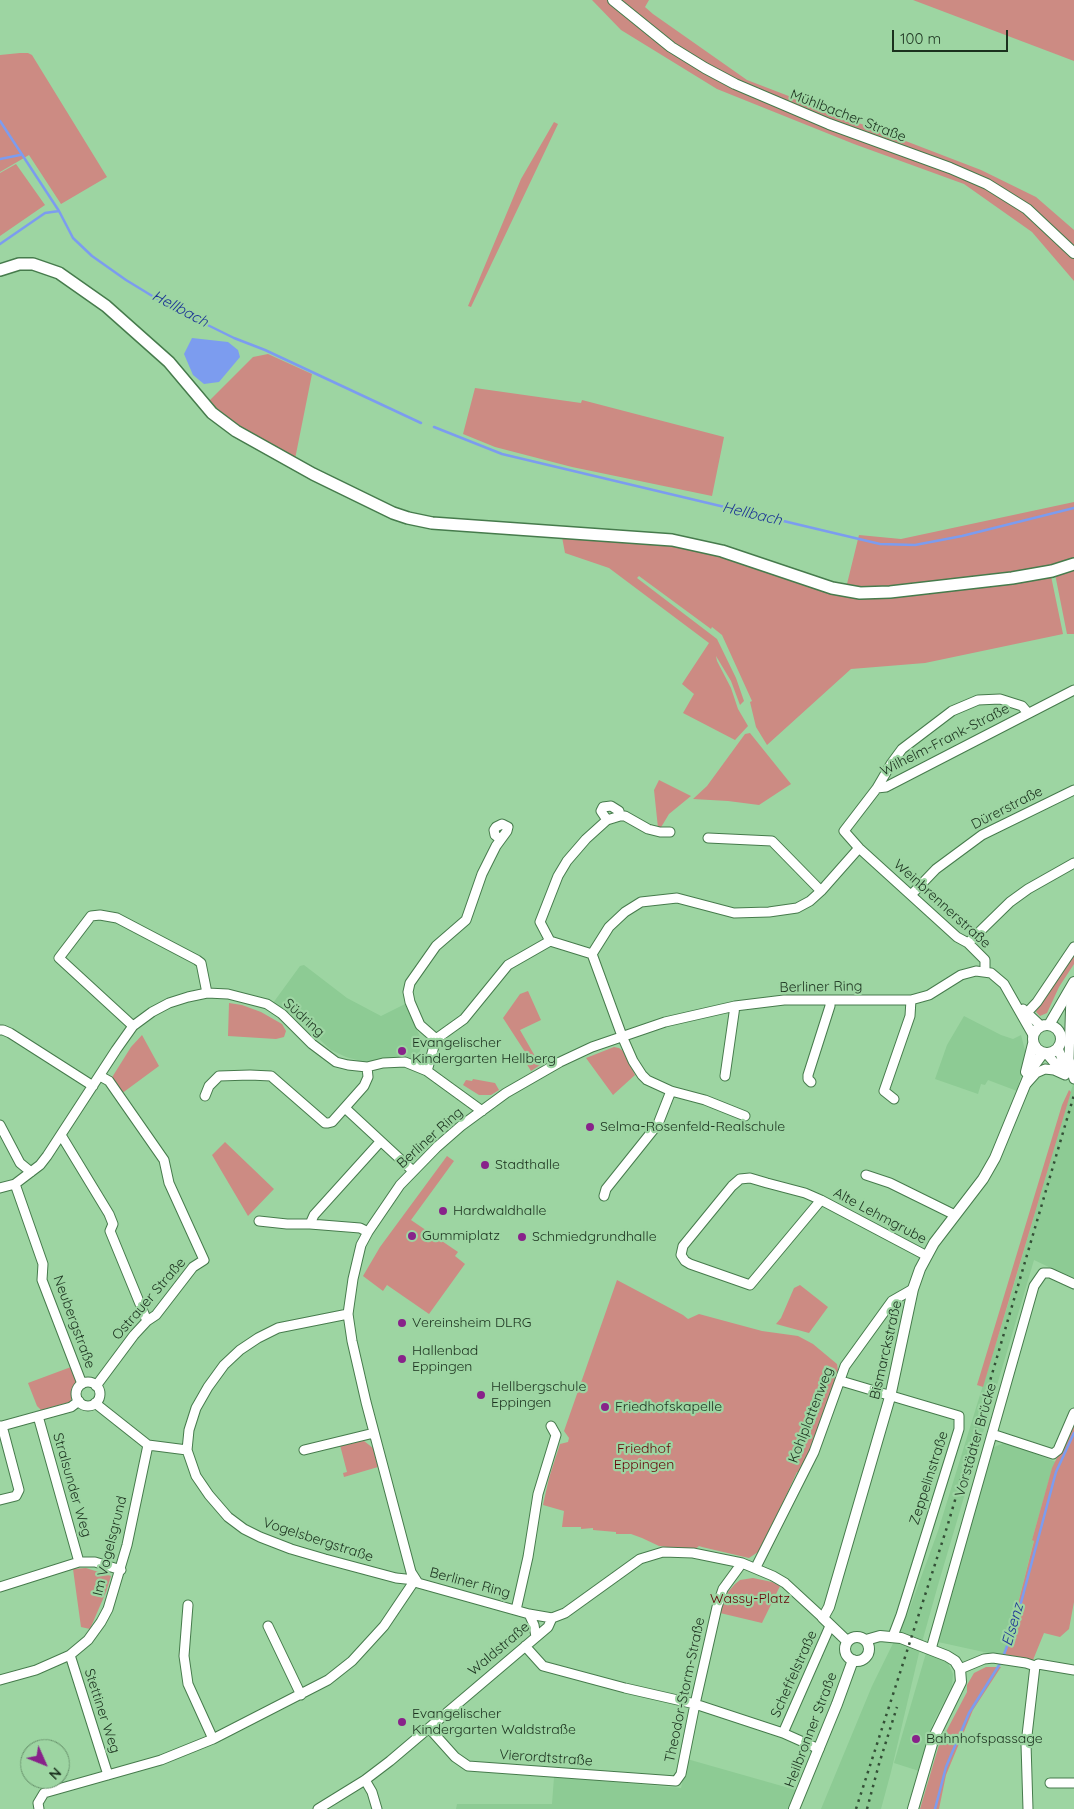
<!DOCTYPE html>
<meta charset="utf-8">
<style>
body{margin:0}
#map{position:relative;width:1074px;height:1809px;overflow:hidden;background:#9dd5a2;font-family:Quicksand,sans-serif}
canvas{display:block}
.north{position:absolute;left:20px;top:1739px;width:50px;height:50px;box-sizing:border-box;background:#9dd5a2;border:1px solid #69936d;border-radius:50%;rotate:134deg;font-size:14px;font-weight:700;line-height:20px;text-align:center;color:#1b311e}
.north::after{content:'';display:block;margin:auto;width:18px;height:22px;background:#88228a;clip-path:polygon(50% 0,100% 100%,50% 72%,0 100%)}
.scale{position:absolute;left:892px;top:30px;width:116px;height:22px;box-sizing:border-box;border:2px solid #1b311e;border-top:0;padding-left:6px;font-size:15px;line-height:18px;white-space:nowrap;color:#1b311e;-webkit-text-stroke:4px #9dd5a2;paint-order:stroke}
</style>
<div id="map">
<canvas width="1074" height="1809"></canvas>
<div class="north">N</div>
<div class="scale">100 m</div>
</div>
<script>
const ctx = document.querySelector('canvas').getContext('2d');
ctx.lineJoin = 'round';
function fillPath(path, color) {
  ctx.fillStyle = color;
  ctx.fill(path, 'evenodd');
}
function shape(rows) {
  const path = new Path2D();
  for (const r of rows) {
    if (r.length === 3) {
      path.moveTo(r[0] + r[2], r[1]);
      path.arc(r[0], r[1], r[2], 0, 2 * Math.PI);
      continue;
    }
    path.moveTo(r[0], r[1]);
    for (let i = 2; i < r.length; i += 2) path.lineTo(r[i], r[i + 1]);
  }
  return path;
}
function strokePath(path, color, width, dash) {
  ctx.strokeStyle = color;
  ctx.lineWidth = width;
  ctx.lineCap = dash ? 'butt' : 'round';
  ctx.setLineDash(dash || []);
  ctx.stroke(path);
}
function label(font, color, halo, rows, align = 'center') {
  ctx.font = font + ' Quicksand,sans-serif';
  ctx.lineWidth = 4.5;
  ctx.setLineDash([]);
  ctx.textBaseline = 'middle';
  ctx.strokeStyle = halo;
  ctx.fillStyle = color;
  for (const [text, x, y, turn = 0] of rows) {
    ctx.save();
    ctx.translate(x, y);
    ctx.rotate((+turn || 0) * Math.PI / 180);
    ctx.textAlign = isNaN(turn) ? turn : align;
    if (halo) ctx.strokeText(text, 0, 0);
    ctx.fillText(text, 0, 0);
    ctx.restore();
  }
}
fillPath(shape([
 [304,965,347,998,381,1016,405,1004,422,1041,420,1051,412,1060,395,1058,368,1063,359,1062,357,1060,346,1057,331,1050,289,1011,287,1012,273,1003,300,966],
 [964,1016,1001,1035,1013,1039,1021,1035,1026,1054,1017,1091,988,1080,985,1085,981,1084,978,1094,935,1079,947,1045],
 [1074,1081,1074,1279,1034,1260,938,1585,919,1653,891,1772,881,1809,821,1809,872,1686,908,1613,938,1531,1009,1301],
 [1006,1442,1056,1462,1052,1469,1032,1540,1034,1540,1009,1639,1002,1656,938,1642,992,1448],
 [926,1653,948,1663,953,1674,952,1686,932,1725,919,1771,894,1763],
 [687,1759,796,1790,788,1809,456,1809,457,1804,552,1804,554,1777,681,1788]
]), '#8dcb94');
fillPath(shape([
 [592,0,649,0,645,7,653,14,747,80,981,170,1036,197,1074,230,1074,281,1032,232,964,184,854,144,717,89,621,30],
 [913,0,1074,0,1074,61],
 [20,53,28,53,32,55,107,177,61,204,29,155,0,172,0,55],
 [554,122,558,124,471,307,468,306,521,179],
 [16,164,45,205,0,236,0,173],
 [268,354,312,374,295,459,252,436,221,414,209,401,253,357],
 [475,388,581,403,582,400,724,437,712,496,572,467,495,447,463,434],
 [1074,502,1074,561,1051,576,1063,634,925,663,851,669,767,745,756,727,750,702,752,701,722,635,712,627,711,629,639,576,637,578,717,639,736,678,744,701,740,705,731,681,716,656,717,661,731,688,738,709,748,726,735,740,683,713,694,694,682,684,709,643,609,568,565,553,562,537,678,546,706,552,761,569,816,589,847,597,850,588,846,588,859,535,901,539],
 [1074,568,1074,634,1067,634,1055,574],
 [750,733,791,784,759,805,728,801,693,799,707,786,745,734],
 [659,780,691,796,669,814,660,829,658,828,654,790],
 [1074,952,1074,964,1059,987,1047,1013,1040,1016,1036,1012,1039,1005],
 [528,991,541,1020,520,1030,540,1065,531,1071,523,1058,527,1055,503,1018,520,994],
 [229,1003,242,1005,261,1012,282,1024,286,1031,284,1037,276,1039,228,1036],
 [142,1035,159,1066,121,1094,111,1079,131,1047],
 [614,1047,619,1048,623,1051,635,1075,613,1095,586,1058],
 [473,1079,495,1083,499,1090,491,1095,479,1095,463,1085,466,1080,472,1081],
 [1069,1090,1071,1092,983,1387,977,1385,1062,1105],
 [225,1142,274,1189,248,1216,212,1155],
 [447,1156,454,1161,411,1220,458,1252,455,1256,465,1264,429,1314,387,1285,383,1291,363,1276,380,1247],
 [617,1280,683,1315,688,1319,699,1314,762,1331,798,1336,813,1344,837,1364,839,1377,810,1454,800,1473,797,1472,761,1550,749,1558,702,1547,699,1546,694,1550,659,1546,642,1538,631,1534,616,1534,616,1532,593,1530,593,1528,581,1529,581,1527,562,1527,564,1511,543,1505,549,1478,560,1444,568,1442,569,1438,564,1431],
 [800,1285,828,1307,809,1333,776,1324,781,1318,794,1288],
 [71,1367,77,1384,70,1402,41,1410,37,1406,28,1383],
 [1074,1422,1074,1602,1069,1629,1060,1637,1044,1633,1033,1660,1003,1654,1009,1639,1034,1541,1032,1540,1052,1468],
 [364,1441,373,1448,378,1467,344,1477,343,1473,347,1472,340,1445],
 [86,1568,111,1576,106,1592,90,1629,81,1627,73,1569],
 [753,1578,772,1582,780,1586,762,1623,720,1613,728,1592,735,1584,740,1580],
 [986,1667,1001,1667,973,1710,946,1775,939,1809,920,1809,939,1745,967,1692,967,1685,974,1673]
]), '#cc8b83');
fillPath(shape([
 [192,338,228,342,238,350,240,357,219,382,204,384,193,375,184,354]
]), '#7c9cef');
strokePath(shape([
 [0,121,59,211,73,238,92,256,126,280,167,305,234,338,265,350,421,423],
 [0,159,20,155],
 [0,244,45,213,59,211],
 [434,427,502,454,880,544,915,545,962,536,1074,508],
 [1003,1657,1015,1625,1056,1472,1074,1433],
 [935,1809,946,1767,969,1713,1001,1662]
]), '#7c9cef', 2.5);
const minor = shape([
 [877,788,891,764,902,749,952,711,978,700,1000,699,1022,706,1028,713],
 [620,816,625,816,648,829,660,832,670,832],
 [708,838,772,841,821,891],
 [911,895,936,869,982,835,1074,790],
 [550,941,540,922,558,876,567,861,586,839,607,820,620,816,619,811,611,806,603,807,601,811,607,820],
 [968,943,1010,902,1028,889,1074,863],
 [985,971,985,960,968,943,957,937,859,848,844,831,877,788,886,787,1074,690],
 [1071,994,1069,1059,1074,1079],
 [1023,1009,1041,1026],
 [1023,1017,1037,1002,1074,947],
 [133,1026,59,958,91,916,100,915,117,918,197,960,201,963,207,993],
 [0,1030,3,1030,10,1033,93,1086],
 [436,1039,420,1025,410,1002,408,992,410,983,436,946,466,920,482,874,496,846,507,831,508,827,502,824,496,827,494,830,495,835,500,839],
 [1058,1048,1062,1059,1069,1073],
 [1046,1053,1064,1074],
 [427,1071,436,1039,464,1019,508,965,550,941,592,954],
 [725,1076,735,1006],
 [811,1082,808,1079,808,1075,830,1006,830,1001],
 [1027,1083,1036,1073,1045,1069,1054,1070,1065,1075],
 [205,1096,209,1086,219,1076,250,1075,271,1076,325,1123,328,1123,332,1122,364,1086,368,1077,367,1067],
 [894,1099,884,1091,910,1016,911,1000],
 [345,1108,413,1171],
 [745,1116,705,1100,671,1091,647,1080,642,1075,633,1061,622,1036,592,954,609,927,625,912,641,902,677,898,734,913,769,912,797,908,810,901,821,891,859,848],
 [0,1125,20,1163,31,1172],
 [61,1135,109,1214,113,1224,110,1231,147,1321],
 [866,1175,890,1183,955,1215],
 [15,1184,43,1264,42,1280,82,1384],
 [0,1188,15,1184,40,1165,47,1156,116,1050,133,1026,152,1012,169,1003,188,997,207,993,228,994,267,1004,282,1014,312,1044,336,1062,348,1065,367,1067,383,1063,405,1062,427,1071,482,1111],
 [604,1196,606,1189,658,1124,671,1091],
 [821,1200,805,1193,767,1183,750,1178,740,1179,732,1186,683,1246,681,1255,685,1261,690,1264,750,1285,821,1200,927,1256],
 [259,1221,287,1224,310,1224,314,1215,380,1142],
 [310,1224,360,1228,368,1232],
 [348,1314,278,1328,258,1338,240,1350,224,1365,208,1387,196,1408,189,1430,187,1450,196,1476,209,1495,228,1517,244,1529,260,1537,291,1549,325,1559,396,1578,415,1580],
 [841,1381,959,1416,959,1429,901,1615,893,1636],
 [88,1394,12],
 [96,1386,134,1335,147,1321,156,1315,193,1267,204,1260,169,1183,164,1160,109,1081,100,1076],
 [95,1403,148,1445,187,1450],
 [38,1416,79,1562],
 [0,1426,2,1426,19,1490,16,1496,0,1500],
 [2,1426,71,1407,79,1401],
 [992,1434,1053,1454,1058,1450,1074,1413],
 [304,1450,374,1433],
 [756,1567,814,1452,845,1366,892,1301,913,1289],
 [0,1587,79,1562,95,1562,121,1570],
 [188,1605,184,1656,188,1684,213,1739],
 [516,1610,528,1557,538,1494,556,1435,551,1426],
 [529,1614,534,1625,536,1637],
 [823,1618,785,1583,773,1576,742,1563,693,1553,663,1552,640,1559,565,1613,552,1618,529,1614,418,1583,411,1572,366,1402,352,1341,348,1314,353,1279,361,1245,368,1232,400,1185,437,1147,461,1126,506,1093,560,1062,592,1047,665,1022,735,1006,784,1000,911,1000,929,995,961,975,976,971,991,973,1004,984,1033,1035],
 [268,1626,301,1695],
 [525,1646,543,1666,625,1688,695,1704,783,1733,819,1749],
 [931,1649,1034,1286,1043,1273,1050,1273,1074,1284],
 [70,1655,108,1775],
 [960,1669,984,1659,993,1658,1026,1663,1035,1666,1038,1664,1074,1670],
 [0,1680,36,1670,70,1655,88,1640,101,1622,108,1609,127,1545,148,1445],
 [429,1728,455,1757,468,1766,676,1781,681,1774,695,1704,717,1607,723,1589,742,1563],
 [783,1733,830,1626],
 [365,1780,372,1792,377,1809],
 [1050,1783,1074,1783],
 [39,1809,38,1803,44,1793,161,1760,213,1739,328,1680,352,1661,384,1626,415,1580],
 [318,1809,365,1780,390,1761,548,1627,552,1618],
 [1028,1809,1026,1744,1035,1666]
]);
const tertiary = shape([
 [613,0,671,47,705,68,735,84,829,124,950,168,987,184,1027,209,1074,253],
 [1047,1039,14],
 [1049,1025,1074,982],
 [1026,1072,1033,1044],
 [857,1649,12],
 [866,1640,880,1636,901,1638,947,1656,955,1661,960,1669,961,1682,934,1737,913,1809],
 [847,1641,823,1618,829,1607,890,1397,913,1289,920,1269,934,1243,983,1179,995,1158,1032,1068,1043,1053],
 [794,1809,837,1704,853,1660]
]);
const secondary = shape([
 [0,270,19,264,33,264,59,273,106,306,169,362,212,413,236,431,313,474,393,513,408,518,432,523,672,540,722,551,832,588,860,593,890,592,1012,578,1052,571,1074,564]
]);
strokePath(minor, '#467b4c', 11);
strokePath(tertiary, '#467b4c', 12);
strokePath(secondary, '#467b4c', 14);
strokePath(minor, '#fff', 9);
strokePath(tertiary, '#fff', 10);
strokePath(secondary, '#fff', 11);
strokePath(shape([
 [856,1809,948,1524,1074,1095],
 [867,1809,879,1764,897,1707]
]), '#334f36', 2.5, [2.5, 5]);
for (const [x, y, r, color] of [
 [402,1051,5,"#88228a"],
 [590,1127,5,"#88228a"],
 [485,1165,5,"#88228a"],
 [443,1211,5,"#88228a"],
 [412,1236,5,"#88228a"],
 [522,1237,5,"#88228a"],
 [402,1323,5,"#88228a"],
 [402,1359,5,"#88228a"],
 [481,1395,5,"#88228a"],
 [605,1407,5,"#88228a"],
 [402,1722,5,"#88228a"],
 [916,1739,5,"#88228a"]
]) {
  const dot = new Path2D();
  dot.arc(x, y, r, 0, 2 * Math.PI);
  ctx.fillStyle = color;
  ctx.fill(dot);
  strokePath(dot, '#9dd5a2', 2);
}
label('14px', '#1b311e', '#9dd5a2', [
 ["Mühlbacher Straße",848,116,21],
 ["Wilhelm-Frank-Straße",945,740,-27],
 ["Dürerstraße",1007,808,-27],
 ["Weinbrennerstraße",942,904,42],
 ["Berliner Ring",821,987,-1],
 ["Südring",304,1018,42],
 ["Berliner Ring",430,1138,-42],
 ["Alte Lehmgrube",880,1216,28],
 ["Ostrauer Straße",149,1299,-49],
 ["Neubergstraße",74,1322,70],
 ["Bismarckstraße",886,1350,-77],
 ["Kohlplattenweg",811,1415,-69],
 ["Vorstädter Brücke",976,1440,-74],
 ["Zeppelinstraße",929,1478,-72],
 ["Stralsunder Weg",72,1485,74],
 ["Vogelsbergstraße",318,1540,18],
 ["Im Vogelsgrund",110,1546,-76],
 ["Berliner Ring",470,1583,15],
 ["Waldstraße",499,1649,-40],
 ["Scheffelstraße",794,1674,-66],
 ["Theodor-Storm-Straße",685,1690,-78],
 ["Stettiner Weg",102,1711,72],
 ["Heilbronner Straße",811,1730,-69],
 ["Vierordtstraße",546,1758,4]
]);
label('14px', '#1b311e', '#9dd5a2', [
 ["Evangelischer",412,1043],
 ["Kindergarten Hellberg",412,1059],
 ["Selma-Rosenfeld-Realschule",600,1127],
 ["Stadthalle",495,1165],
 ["Hardwaldhalle",453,1211],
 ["Gummiplatz",422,1236],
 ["Schmiedgrundhalle",532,1237],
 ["Vereinsheim DLRG",412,1323],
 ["Hallenbad",412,1351],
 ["Eppingen",412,1367],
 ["Hellbergschule",491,1387],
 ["Eppingen",491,1403],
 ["Friedhofskapelle",615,1407],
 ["Evangelischer",412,1714],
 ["Kindergarten Waldstraße",412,1730],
 ["Bahnhofspassage",926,1739]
], 'left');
label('14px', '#650508', '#9dd5a2', [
 ["Friedhof",644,1449],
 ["Eppingen",644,1465],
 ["Wassy-Platz",750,1599]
]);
label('italic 15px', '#1e3795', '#9dd5a2', [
 ["Hellbach",180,309,28],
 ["Hellbach",752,514,13],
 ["Elsenz",1013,1625,-74]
]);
</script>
